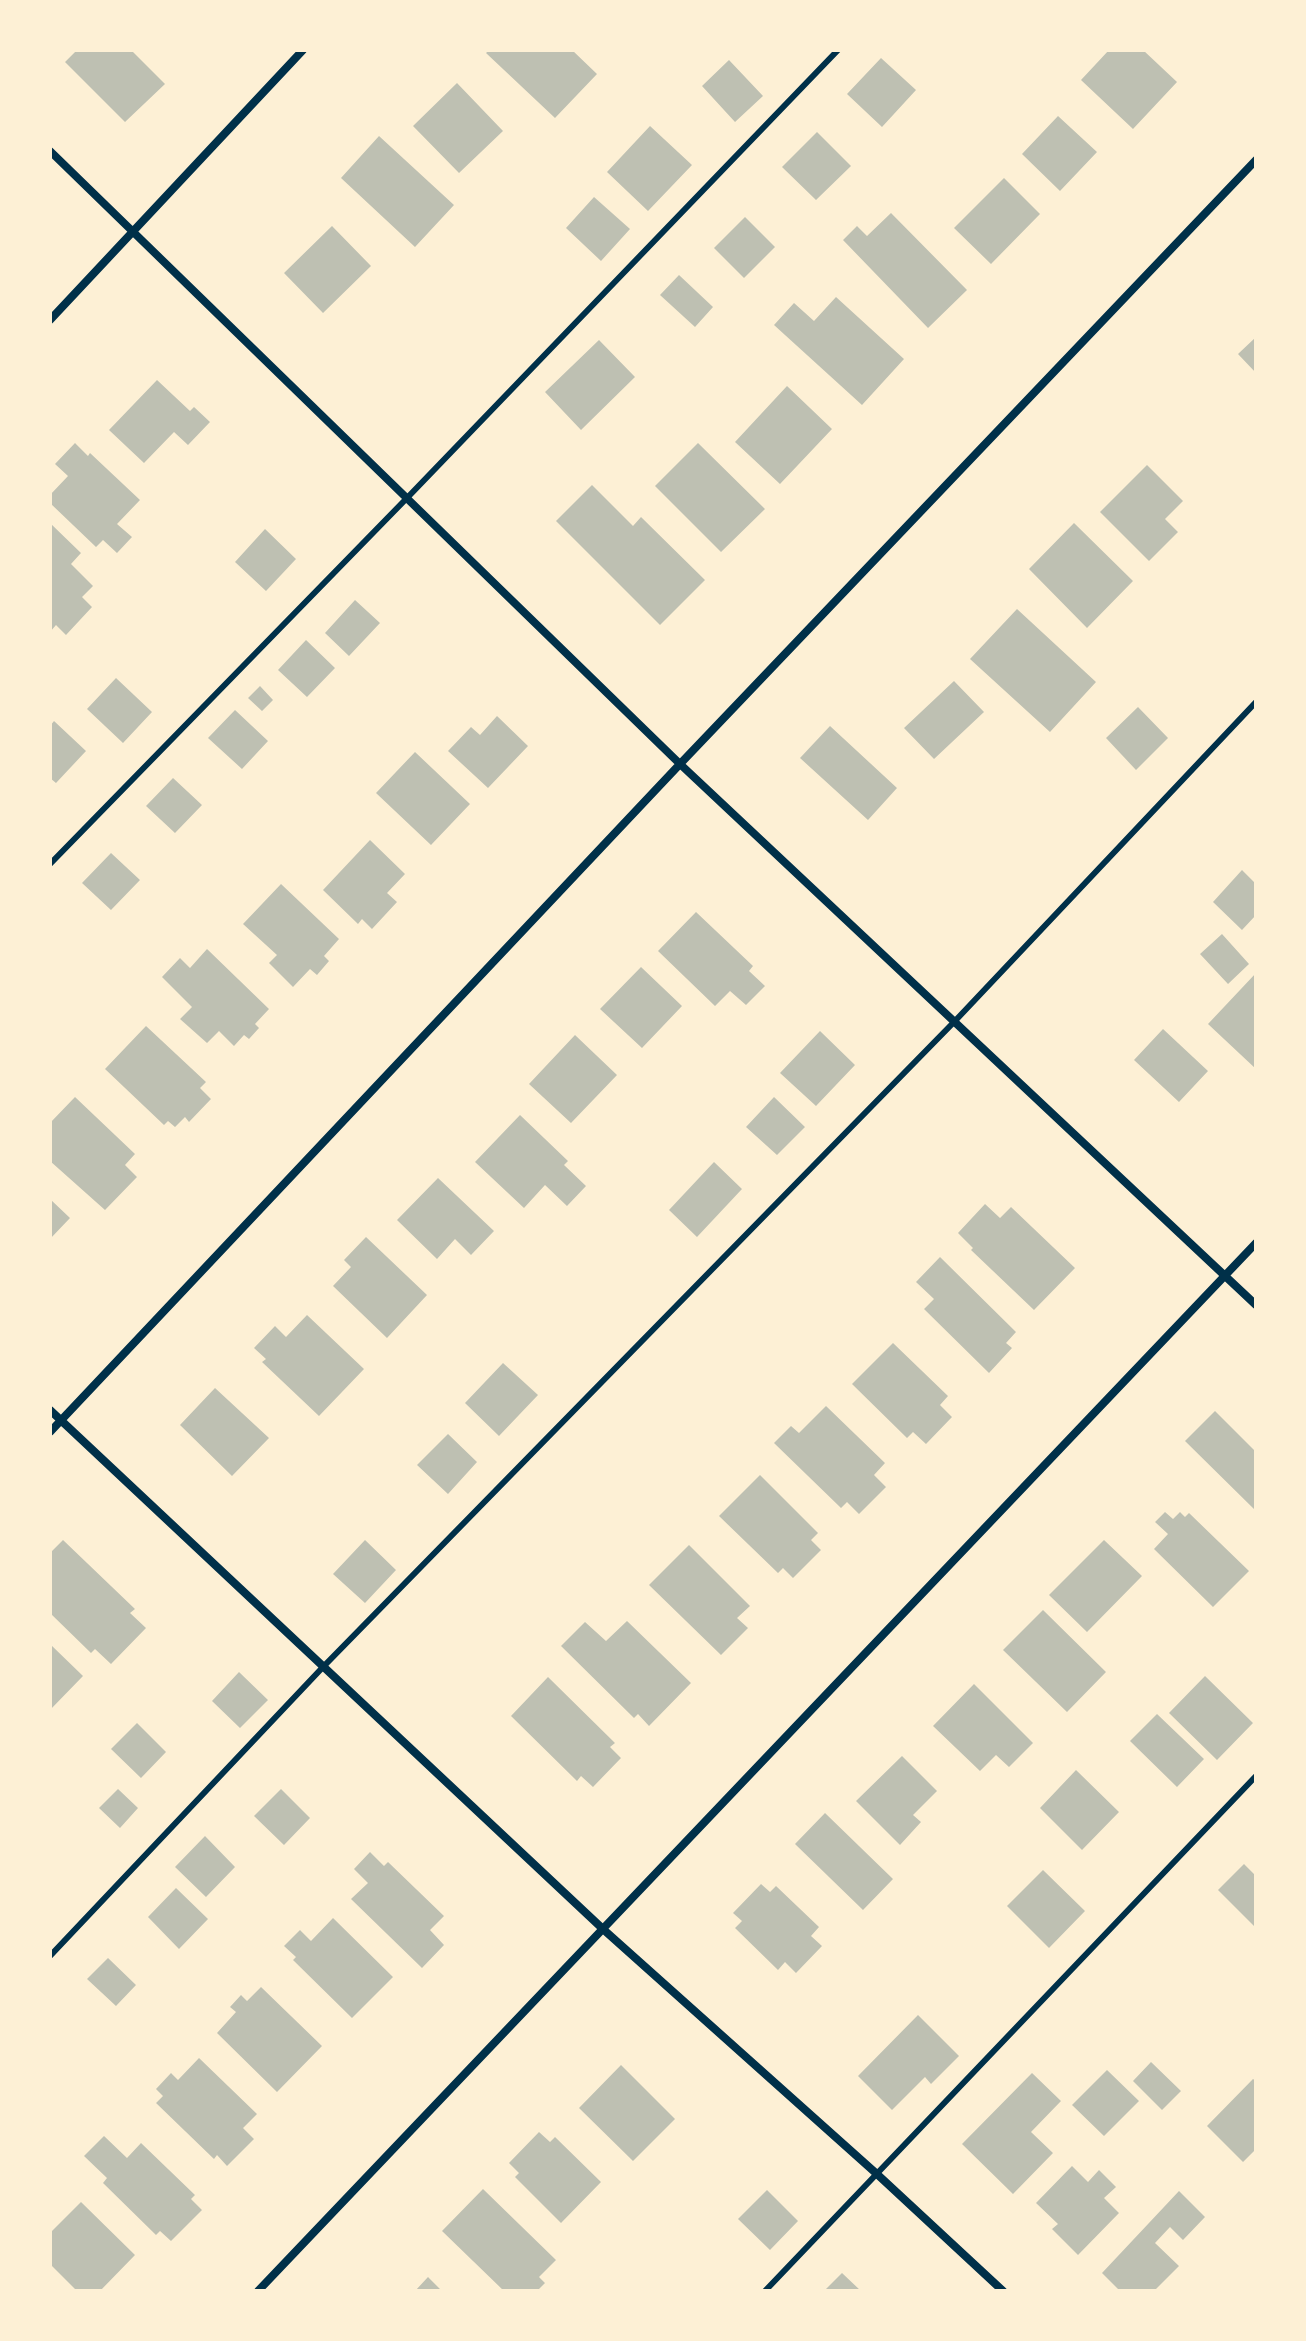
<!DOCTYPE html>
<style>
body{margin:0}
#map{position:relative;width:1306px;height:2341px;overflow:hidden;background:#fdf0d5;font-family:Helvetica,sans-serif}
canvas{display:block}
.frame{position:absolute;inset:0;border:52px solid #fdf0d5;pointer-events:none}
</style>
<div id="map">
<canvas width="1306" height="2341"></canvas>
<div class="frame"></div>
</div>
<script>
const ctx = document.querySelector('canvas').getContext('2d');
ctx.lineJoin = 'round';
function fillPath(path, color) {
  ctx.fillStyle = color;
  ctx.fill(path, 'evenodd');
}
function shape(rows) {
  const path = new Path2D();
  for (const r of rows) {
    path.moveTo(r[0], r[1]);
    for (let i = 2; i < r.length; i += 2) path.lineTo(r[i], r[i + 1]);
  }
  return path;
}
function strokePath(path, color, width, dash) {
  ctx.strokeStyle = color;
  ctx.lineWidth = width;
  ctx.lineCap = dash ? 'butt' : 'round';
  ctx.setLineDash(dash || []);
  ctx.stroke(path);
}
fillPath(shape([
 [77,50,131,50,165,84,125,122,65,62],
 [489,50,572,50,597,74,555,118,486,53],
 [1109,50,1143,50,1177,82,1133,129,1081,80],
 [881,58,916,90,882,127,847,94],
 [729,60,763,96,735,122,702,86],
 [457,83,503,131,459,173,413,126],
 [1058,116,1097,152,1060,191,1022,154],
 [650,126,692,165,648,211,607,172],
 [817,132,851,166,816,200,782,167],
 [379,136,454,205,415,247,341,178],
 [1004,178,1040,214,991,264,954,228],
 [594,197,630,229,601,261,566,228],
 [891,213,967,290,928,328,843,240,857,226,867,236],
 [745,217,775,247,744,278,714,248],
 [332,226,371,266,323,313,284,273],
 [679,275,713,307,695,327,660,295],
 [836,297,904,359,862,405,774,325,794,303,814,321],
 [1256,337,1256,373,1238,354],
 [599,340,635,377,581,430,545,392],
 [157,380,190,411,194,407,210,422,188,445,174,432,144,463,109,430],
 [787,386,832,429,780,484,735,442],
 [75,443,88,456,90,453,140,500,117,524,132,537,117,553,103,540,96,547,50,503,50,495,68,476,55,464],
 [698,443,765,509,721,552,655,486],
 [1147,465,1183,501,1165,519,1178,532,1149,561,1100,512],
 [592,485,633,526,641,517,705,580,660,625,556,521],
 [50,523,81,553,71,564,93,586,82,597,92,607,66,635,56,625,50,632],
 [1074,523,1133,581,1087,628,1029,569],
 [265,529,296,559,266,591,235,562],
 [355,600,380,623,349,656,325,633],
 [1017,609,1096,682,1050,732,970,659],
 [306,640,335,668,307,697,278,670],
 [116,678,152,712,123,743,87,709],
 [954,681,984,712,934,759,904,728],
 [260,686,273,700,262,711,248,698],
 [1138,707,1168,738,1136,770,1106,738],
 [235,710,268,741,242,769,208,738],
 [497,716,528,746,488,788,448,751,471,727,480,735],
 [54,721,86,751,56,783,50,778,50,726],
 [830,726,897,788,868,820,800,758],
 [415,752,470,804,431,845,376,793],
 [173,778,202,805,175,833,146,806],
 [370,840,405,874,387,893,397,902,372,929,362,919,358,924,323,890],
 [111,853,140,880,111,910,82,883],
 [1242,870,1256,884,1256,915,1242,930,1213,902],
 [281,884,339,939,324,956,329,961,317,975,310,969,293,987,269,963,277,955,243,924],
 [696,912,753,966,749,971,765,986,746,1005,730,991,715,1006,658,951],
 [1222,934,1249,964,1228,984,1200,954],
 [207,949,269,1009,255,1024,259,1028,249,1039,244,1035,234,1046,219,1031,207,1043,180,1019,192,1007,162,977,180,958,190,968],
 [641,967,682,1006,642,1048,600,1009],
 [1256,973,1256,1069,1208,1024],
 [146,1026,206,1082,200,1088,211,1099,189,1122,185,1117,175,1127,168,1121,164,1125,105,1069],
 [1163,1029,1208,1071,1179,1102,1134,1060],
 [820,1031,855,1065,816,1106,780,1073],
 [575,1035,617,1075,571,1123,529,1084],
 [75,1097,135,1154,125,1165,137,1177,105,1210,50,1161,50,1123],
 [774,1097,805,1127,777,1155,746,1127],
 [520,1115,568,1161,564,1165,586,1186,567,1206,545,1185,524,1208,475,1162],
 [714,1162,742,1189,697,1237,669,1210],
 [438,1178,494,1231,471,1255,455,1239,437,1259,397,1220],
 [50,1199,70,1218,50,1239],
 [985,1204,1000,1218,1011,1207,1075,1268,1034,1310,971,1250,973,1248,958,1233],
 [366,1237,427,1295,387,1338,333,1286,351,1267,344,1260],
 [940,1257,1016,1332,1006,1343,1012,1348,989,1373,924,1309,934,1299,916,1282],
 [307,1315,364,1369,319,1416,262,1362,266,1359,254,1348,275,1326,286,1337],
 [893,1343,948,1396,940,1405,952,1417,926,1444,913,1432,907,1438,852,1384],
 [503,1363,538,1395,499,1436,465,1403],
 [215,1388,269,1438,232,1476,180,1425],
 [826,1406,885,1463,874,1475,886,1487,859,1514,847,1502,841,1508,774,1443,791,1426,799,1433],
 [1215,1411,1256,1452,1256,1511,1185,1441],
 [448,1434,477,1462,448,1494,417,1465],
 [760,1475,818,1533,811,1540,821,1550,793,1578,783,1568,778,1573,719,1516],
 [1165,1512,1173,1519,1180,1512,1185,1517,1189,1513,1249,1571,1213,1607,1154,1549,1168,1534,1155,1522],
 [63,1540,135,1609,130,1613,146,1628,111,1664,95,1649,91,1653,50,1613,50,1553],
 [365,1540,396,1570,365,1603,333,1574],
 [1104,1540,1142,1576,1087,1632,1049,1595],
 [689,1545,750,1606,737,1618,748,1628,721,1655,649,1585],
 [1043,1610,1106,1672,1067,1712,1003,1650],
 [627,1621,691,1683,649,1726,638,1714,634,1718,561,1646,585,1622,606,1641],
 [50,1644,83,1676,50,1710],
 [239,1672,268,1700,240,1728,212,1701],
 [1205,1676,1253,1723,1217,1760,1169,1713],
 [548,1677,615,1743,610,1747,621,1758,593,1787,581,1776,577,1781,511,1716],
 [974,1684,1033,1743,1009,1767,996,1755,980,1771,933,1726],
 [1157,1714,1204,1759,1177,1787,1130,1741],
 [137,1723,166,1752,141,1778,111,1749],
 [902,1756,937,1791,913,1815,921,1822,900,1845,856,1801],
 [1076,1770,1119,1812,1082,1850,1040,1808],
 [118,1789,138,1808,120,1828,99,1808],
 [281,1789,310,1818,284,1845,254,1816],
 [825,1813,893,1879,863,1910,795,1844],
 [205,1836,235,1867,206,1897,175,1867],
 [370,1852,384,1866,388,1862,444,1916,430,1930,444,1945,422,1968,351,1899,368,1883,354,1869],
 [1244,1864,1256,1876,1256,1928,1218,1890],
 [1043,1870,1085,1911,1049,1948,1007,1906],
 [761,1884,770,1892,776,1886,819,1927,811,1936,822,1946,796,1973,785,1962,778,1970,735,1928,742,1921,733,1913],
 [176,1888,208,1919,179,1949,148,1917],
 [333,1918,393,1977,352,2018,293,1960,296,1957,284,1946,300,1930,311,1941],
 [108,1958,136,1985,116,2006,87,1979],
 [261,1987,322,2046,277,2092,217,2033,236,2012,230,2007,241,1995,247,2001],
 [918,2015,959,2056,931,2084,925,2077,892,2110,858,2076],
 [199,2058,257,2114,243,2128,254,2139,227,2166,217,2155,214,2159,156,2103,163,2096,156,2089,171,2073,178,2080],
 [1151,2062,1181,2091,1162,2110,1133,2081],
 [621,2065,675,2119,633,2161,579,2108],
 [1107,2070,1139,2101,1104,2136,1072,2105],
 [1032,2073,1061,2101,1031,2132,1053,2153,1013,2194,962,2144],
 [1253,2079,1256,2081,1256,2149,1243,2162,1207,2126],
 [539,2132,550,2142,555,2137,601,2182,561,2223,515,2177,519,2173,509,2163],
 [104,2136,127,2158,141,2143,195,2195,191,2199,202,2210,171,2241,160,2231,156,2235,103,2183,107,2178,84,2156],
 [1072,2166,1088,2182,1099,2170,1116,2187,1104,2198,1119,2213,1078,2255,1052,2229,1058,2224,1036,2203],
 [483,2189,556,2260,539,2277,545,2283,537,2291,504,2291,442,2231],
 [767,2190,798,2221,770,2250,738,2219],
 [1179,2191,1205,2217,1183,2240,1170,2227,1155,2243,1179,2266,1154,2291,1120,2291,1102,2273],
 [81,2202,135,2255,100,2291,77,2291,50,2264,50,2233],
 [842,2273,861,2291,824,2291],
 [428,2277,442,2291,415,2291]
]), '#bec0b2');
strokePath(shape([
 [50,864,407,498,838,50],
 [50,1956,323,1667,955,1021,1256,702],
 [765,2291,1256,1776]
]), '#003049', 6);
strokePath(shape([
 [50,151,680,764,1256,1305],
 [50,320,303,50],
 [50,1410,604,1930,878,2175,1003,2291],
 [50,1432,680,764,1256,160],
 [258,2291,1256,1243]
]), '#003049', 8);
</script>
